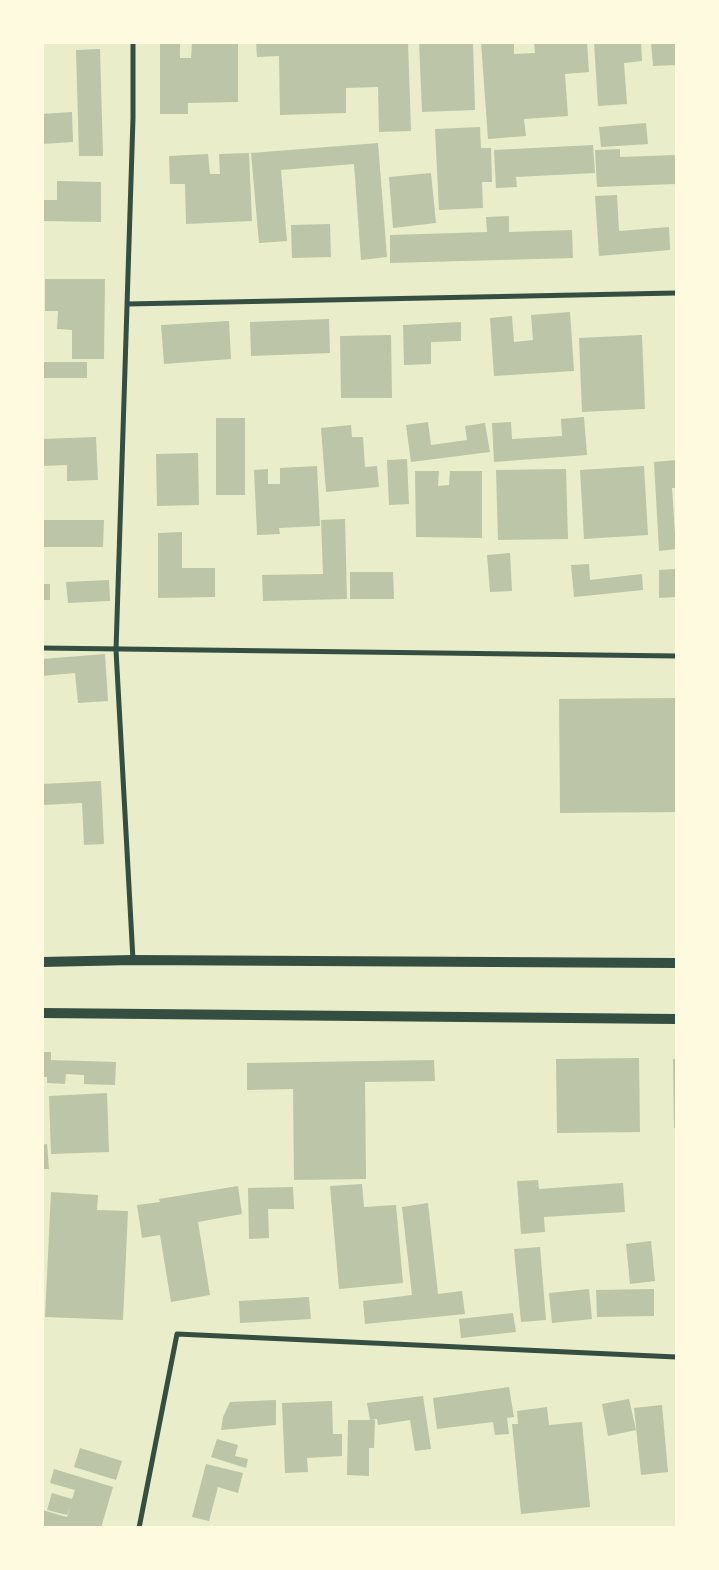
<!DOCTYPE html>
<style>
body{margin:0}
#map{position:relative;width:719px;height:1570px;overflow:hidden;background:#e9edc9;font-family:Mulish,sans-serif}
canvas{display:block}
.frame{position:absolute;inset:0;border:44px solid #fefae0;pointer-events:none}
</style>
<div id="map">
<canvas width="719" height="1570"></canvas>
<div class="frame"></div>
</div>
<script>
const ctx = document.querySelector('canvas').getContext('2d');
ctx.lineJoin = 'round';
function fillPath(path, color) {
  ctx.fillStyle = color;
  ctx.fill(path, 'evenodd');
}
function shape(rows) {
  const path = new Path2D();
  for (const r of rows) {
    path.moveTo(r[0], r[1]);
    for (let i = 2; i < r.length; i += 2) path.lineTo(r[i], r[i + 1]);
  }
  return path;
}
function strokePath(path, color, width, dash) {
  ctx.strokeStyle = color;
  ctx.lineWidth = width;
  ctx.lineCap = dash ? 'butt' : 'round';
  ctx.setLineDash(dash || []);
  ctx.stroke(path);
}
fillPath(shape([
 [160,42,180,43,180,58,191,58,192,42,238,43,238,102,188,103,188,114,160,114],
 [256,42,408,42,411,131,379,132,378,87,346,88,346,113,280,115,279,56,257,57],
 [419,42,473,42,475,110,422,112],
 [481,42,514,42,514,54,535,53,534,42,587,42,589,72,565,74,568,116,524,119,526,136,488,139],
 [594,42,641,42,642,61,624,63,627,104,598,106],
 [651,42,676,42,676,65,653,66],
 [100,49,103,156,79,156,76,50],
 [72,112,73,142,42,144,42,114],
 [646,123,648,144,601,147,599,127],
 [480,127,481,148,491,148,492,182,482,182,483,208,439,210,435,129],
 [378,143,387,257,361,260,354,164,281,170,287,241,259,243,251,153],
 [593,145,595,173,516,177,517,187,496,188,494,150],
 [620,149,620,157,676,155,676,184,597,187,595,150],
 [249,153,252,221,186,224,185,184,170,184,169,156,208,154,210,174,220,174,219,154],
 [431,173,436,223,393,228,389,177],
 [57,181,101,182,101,222,42,221,42,200,57,200],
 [617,195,619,231,669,227,670,250,599,256,595,196],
 [509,216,509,232,572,230,573,258,390,263,390,235,487,232,486,217],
 [330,224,331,257,292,258,291,225],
 [45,279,105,279,104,359,72,359,72,330,57,329,58,311,45,311],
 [570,312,574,371,494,376,490,318,512,316,514,342,533,340,531,315],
 [329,319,330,353,251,356,250,322],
 [229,321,231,359,164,364,161,325],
 [461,322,461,341,431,342,431,364,404,365,403,325],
 [391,335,392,398,341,398,340,336],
 [642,335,645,409,582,412,579,338],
 [42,362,87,362,87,378,42,378],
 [584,417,587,455,494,462,492,423,511,422,512,439,562,436,561,419],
 [216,418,245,418,245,495,216,495],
 [428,422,431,445,467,440,465,426,485,423,490,452,411,462,406,425],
 [351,425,352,437,363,437,365,467,377,466,379,487,326,492,321,428],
 [96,437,98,480,67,481,67,465,42,466,42,439],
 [198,453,199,505,157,506,156,454],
 [407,459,409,504,389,505,387,460],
 [676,460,676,488,672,488,676,549,659,551,654,462],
 [317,466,320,526,279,528,280,534,257,535,254,470,268,469,268,484,280,484,280,468],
 [644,466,648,535,584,539,580,470],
 [566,469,568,539,498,540,496,470],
 [415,471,439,471,438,486,449,485,450,471,482,471,482,538,416,537],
 [345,519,347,599,263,601,262,575,323,574,321,520],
 [42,520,104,520,103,547,42,547],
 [182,532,182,568,215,568,215,597,158,598,158,533],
 [510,553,512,591,490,592,487,555],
 [589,564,590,580,642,574,643,590,574,597,571,565],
 [676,569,676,597,659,598,659,570],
 [350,572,393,572,394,599,350,599],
 [109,580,110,601,68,603,66,582],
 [42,584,50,584,50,600,42,600],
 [105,654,108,701,78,703,75,673,42,676,42,659],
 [676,698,676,812,560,813,559,699],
 [101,781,104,844,84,845,82,803,42,805,42,784],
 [42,1052,51,1052,51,1060,116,1062,115,1085,84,1084,84,1075,66,1074,65,1084,47,1083,47,1077,42,1077],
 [639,1058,640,1132,557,1133,556,1059],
 [673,1059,676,1059,676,1128,674,1128],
 [434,1060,435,1081,365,1082,366,1179,294,1180,293,1089,247,1090,247,1063],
 [107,1093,109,1152,51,1154,49,1096],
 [47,1144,49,1169,42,1169,42,1145],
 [538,1180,539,1189,623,1183,625,1212,544,1217,545,1232,521,1234,517,1181],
 [362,1184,364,1207,396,1205,403,1283,339,1289,330,1186],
 [238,1186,242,1214,198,1222,210,1295,171,1302,160,1235,142,1238,137,1205,160,1202,159,1199],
 [293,1187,294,1209,268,1209,269,1238,249,1239,248,1188],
 [51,1192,98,1195,97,1210,128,1211,123,1320,45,1317],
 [428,1203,438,1294,462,1291,465,1314,365,1324,363,1301,412,1295,402,1207],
 [651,1241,655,1281,630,1284,626,1244],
 [540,1247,546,1320,521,1322,514,1249],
 [589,1289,592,1319,552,1323,549,1293],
 [654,1289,654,1316,597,1317,596,1290],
 [309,1297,311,1319,240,1323,239,1301],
 [513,1313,516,1332,461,1338,459,1319],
 [509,1387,514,1417,507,1418,509,1434,495,1435,493,1422,437,1429,433,1398],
 [423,1396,431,1449,415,1451,410,1420,378,1425,377,1419,370,1420,367,1403],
 [629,1399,636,1430,608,1436,602,1404],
 [276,1400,276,1425,221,1430,223,1417,230,1402],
 [332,1401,333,1434,342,1434,342,1456,307,1458,308,1472,285,1473,282,1403],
 [662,1405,668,1472,641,1475,634,1408],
 [547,1407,549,1425,582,1422,590,1507,521,1514,512,1424,518,1424,517,1411],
 [348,1420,375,1420,374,1448,369,1448,369,1476,347,1475],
 [217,1439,238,1445,235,1456,248,1459,246,1468,211,1457],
 [80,1448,122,1461,116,1480,74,1467],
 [206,1464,243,1473,238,1493,218,1487,209,1521,192,1517],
 [54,1469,113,1487,101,1528,42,1528,42,1510,67,1517,70,1507,67,1515,47,1510,52,1493,72,1499,75,1490,50,1483]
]), '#bcc5a7');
strokePath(shape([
 [127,304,676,293],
 [42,648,676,656],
 [133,960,116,650,133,118,133,42],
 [139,1528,177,1334,676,1357]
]), '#344e41', 5);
strokePath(shape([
 [42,962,133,960,676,963],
 [42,1013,676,1019]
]), '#344e41', 10);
</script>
